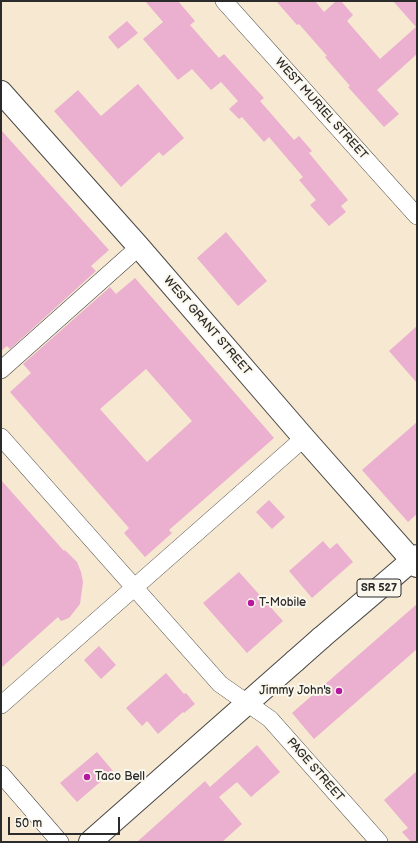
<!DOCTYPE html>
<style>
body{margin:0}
#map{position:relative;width:418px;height:843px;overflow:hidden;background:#f6e8d1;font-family:"Balsamiq Sans",sans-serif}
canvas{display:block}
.frame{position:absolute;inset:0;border:2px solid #2b2b2b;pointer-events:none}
.scale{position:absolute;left:8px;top:817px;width:112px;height:18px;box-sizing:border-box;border:2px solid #2b2b2b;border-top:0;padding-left:5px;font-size:12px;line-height:14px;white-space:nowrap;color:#2b2b2b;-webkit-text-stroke:3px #fbf7ec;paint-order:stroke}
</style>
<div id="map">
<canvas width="418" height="843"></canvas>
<div class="frame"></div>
<div class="scale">50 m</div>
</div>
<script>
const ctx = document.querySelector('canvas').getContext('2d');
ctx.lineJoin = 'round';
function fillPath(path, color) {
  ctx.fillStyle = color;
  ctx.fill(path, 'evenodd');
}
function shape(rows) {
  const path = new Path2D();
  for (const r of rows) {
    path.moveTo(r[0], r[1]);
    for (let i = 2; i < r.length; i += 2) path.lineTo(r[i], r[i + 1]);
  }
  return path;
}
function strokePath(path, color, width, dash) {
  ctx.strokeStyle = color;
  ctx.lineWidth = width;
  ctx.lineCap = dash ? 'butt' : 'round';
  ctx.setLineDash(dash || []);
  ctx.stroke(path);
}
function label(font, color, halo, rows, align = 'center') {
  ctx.font = font + ' "Balsamiq Sans",sans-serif';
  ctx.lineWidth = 4;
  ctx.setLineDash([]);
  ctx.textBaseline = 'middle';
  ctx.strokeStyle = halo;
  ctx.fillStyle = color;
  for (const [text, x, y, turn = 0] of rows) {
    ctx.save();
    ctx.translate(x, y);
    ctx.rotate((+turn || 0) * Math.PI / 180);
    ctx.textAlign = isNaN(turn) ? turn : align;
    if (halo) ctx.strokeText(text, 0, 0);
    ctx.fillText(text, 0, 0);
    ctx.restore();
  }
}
fillPath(shape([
 [145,1,178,1,195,21,190,25,219,58,224,54,264,98,260,101,294,140,299,136,312,151,309,153,348,200,341,206,346,212,329,226,310,205,316,200,299,180,303,177,269,137,264,142,242,117,239,119,229,109,238,101,221,82,211,90,192,69,178,80,143,39,163,22],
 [276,1,315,1,324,12,336,1,341,1,353,15,347,21,380,59,416,27,393,1,417,1,417,54,377,90,399,114,384,127,348,87,350,86,325,57,327,56,299,24,297,25],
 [127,21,138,33,118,49,108,37],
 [138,84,184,138,163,156,159,152,121,187,54,111,78,90,101,116],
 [1,130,109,250,91,266,96,271,10,349,7,346,1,351],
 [226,232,267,281,238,306,197,258],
 [135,278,274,438,169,530,172,533,145,557,124,533,129,528,10,392,31,373,23,364,110,287,116,294],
 [146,369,192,421,147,462,100,409],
 [417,326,417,383,389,351],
 [417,422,417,514,408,522,362,470],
 [1,480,64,551,65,550,77,562,81,572,83,582,80,604,69,618,61,621,58,617,1,668],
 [269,500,285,517,272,529,256,512],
 [323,541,330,549,337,543,353,562,312,598,289,571],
 [239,572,283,621,247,653,203,603],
 [417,604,417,649,314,739,292,713],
 [99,646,116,665,101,679,84,660],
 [166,673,184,694,186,693,195,704,184,713,183,712,158,734,147,721,142,726,126,708],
 [257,745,280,772,251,797,237,782,219,797,242,824,222,842,137,842,205,781,210,787],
 [97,752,113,771,77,802,60,783],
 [417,771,417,842,411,842,402,832,408,828,384,800]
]), '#ebafd0');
const street = shape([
 [224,1,417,216],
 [1,370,139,247],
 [1,437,220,684,270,719,379,842],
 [1,705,304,438],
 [1,774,60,842]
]);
const secondary = shape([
 [1,92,139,247,304,438,417,566],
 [295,661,321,638]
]);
const primary = shape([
 [321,638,417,556],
 [90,842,295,661]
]);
strokePath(street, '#494744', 18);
strokePath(secondary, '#494744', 24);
strokePath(primary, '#494744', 24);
strokePath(street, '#fff', 17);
strokePath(secondary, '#fff', 22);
strokePath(primary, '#fff', 22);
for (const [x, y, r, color] of [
 [251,603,4,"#b5179e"],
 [339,691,4,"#b5179e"],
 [87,777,4,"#b5179e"]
]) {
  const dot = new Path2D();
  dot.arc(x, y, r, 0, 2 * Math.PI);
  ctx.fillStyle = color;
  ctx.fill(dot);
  strokePath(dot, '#fbf7ec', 1.5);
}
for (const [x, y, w] of [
 [379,588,44]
]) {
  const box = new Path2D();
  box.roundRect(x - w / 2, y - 9, w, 18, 3);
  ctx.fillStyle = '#fbf7ec';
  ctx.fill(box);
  strokePath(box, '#2b2b2b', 1);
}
label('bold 11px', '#2b2b2b', null, [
 ["SR 527",379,588]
]);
label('12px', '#2b2b2b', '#fbf7ec', [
 ["WEST MURIEL STREET",321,109,48],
 ["WEST GRANT STREET",207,326,49],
 ["PAGE STREET",315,770,49]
]);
label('12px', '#2b2b2b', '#fbf7ec', [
 ["T-Mobile",259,603],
 ["Jimmy John's",331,691,"right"],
 ["Taco Bell",95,777]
], 'left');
</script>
